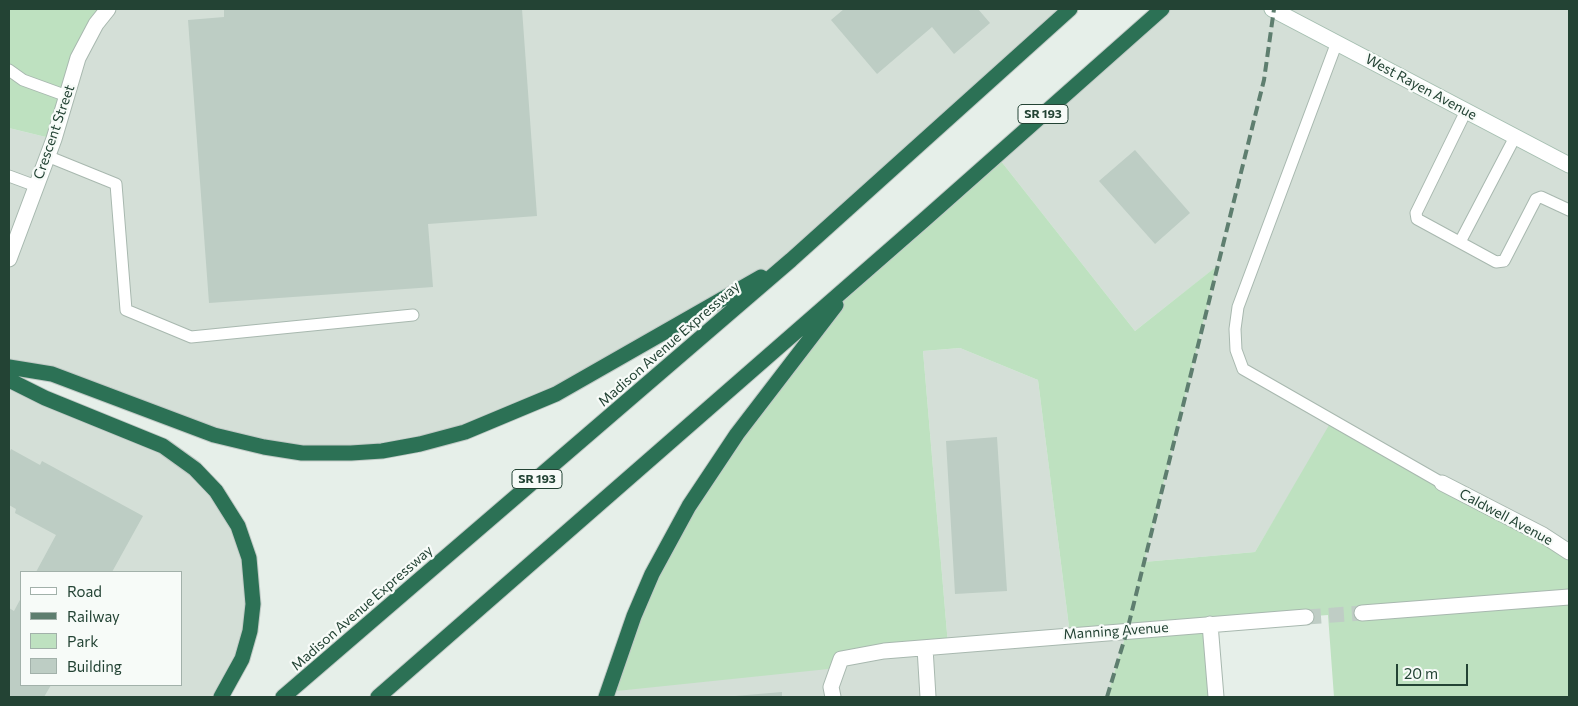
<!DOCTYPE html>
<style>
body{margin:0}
#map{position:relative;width:1578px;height:706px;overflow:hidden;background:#e6efe9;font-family:Commissioner,sans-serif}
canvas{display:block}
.frame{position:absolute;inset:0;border:10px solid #234334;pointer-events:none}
.legend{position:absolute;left:20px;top:571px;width:162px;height:115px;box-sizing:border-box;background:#f7fbf8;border:1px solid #a2b1aa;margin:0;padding:6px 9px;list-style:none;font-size:15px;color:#234334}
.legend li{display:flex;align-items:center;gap:10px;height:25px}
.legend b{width:25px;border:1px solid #a2b1aa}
.scale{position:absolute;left:1396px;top:664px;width:72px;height:22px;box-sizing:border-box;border:2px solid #234334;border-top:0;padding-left:6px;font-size:15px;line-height:18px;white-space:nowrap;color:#234334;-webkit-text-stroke:4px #f7fbf8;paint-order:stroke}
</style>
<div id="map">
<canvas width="1578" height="706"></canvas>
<div class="frame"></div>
<ul class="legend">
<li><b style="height:6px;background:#fff"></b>Road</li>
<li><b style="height:6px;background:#5e7e6f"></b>Railway</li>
<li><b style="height:14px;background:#bee1c0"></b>Park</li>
<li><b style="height:14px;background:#bdcdc4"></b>Building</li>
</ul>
<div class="scale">20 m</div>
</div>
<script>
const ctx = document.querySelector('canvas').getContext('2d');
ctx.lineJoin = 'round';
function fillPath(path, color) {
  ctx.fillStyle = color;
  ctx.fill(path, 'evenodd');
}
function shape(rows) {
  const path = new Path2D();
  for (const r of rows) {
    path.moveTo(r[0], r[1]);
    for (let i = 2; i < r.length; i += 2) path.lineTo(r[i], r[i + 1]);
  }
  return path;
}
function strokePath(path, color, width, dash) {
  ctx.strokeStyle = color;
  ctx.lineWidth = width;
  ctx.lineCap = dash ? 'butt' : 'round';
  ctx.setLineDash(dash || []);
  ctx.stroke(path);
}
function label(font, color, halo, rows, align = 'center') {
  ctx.font = font + ' Commissioner,sans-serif';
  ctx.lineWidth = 4.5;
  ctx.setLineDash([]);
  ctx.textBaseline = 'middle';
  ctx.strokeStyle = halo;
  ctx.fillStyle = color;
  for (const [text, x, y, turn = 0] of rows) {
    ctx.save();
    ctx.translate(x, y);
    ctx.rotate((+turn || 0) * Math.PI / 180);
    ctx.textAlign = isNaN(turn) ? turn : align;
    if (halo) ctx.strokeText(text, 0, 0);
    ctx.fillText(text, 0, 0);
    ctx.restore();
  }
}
fillPath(shape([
 [108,9,1070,9,791,260,556,394,465,432,382,451,264,447,9,367,9,128,54,139,78,58],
 [1162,9,1569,9,1569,552,1333,421,1255,552,1144,562,1216,267,1135,331,997,156],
 [960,348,1038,380,1070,635,1127,631,1107,697,606,697,607,692,948,645,923,351],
 [9,380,195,469,238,526,253,604,221,697,9,697],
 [21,572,181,572,181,685,21,685]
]), '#d4dfd7');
fillPath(shape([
 [9,9,108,9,96,24,54,139,9,128],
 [997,156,1135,331,1217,266,1144,562,1255,552,1332,420,1569,552,1569,697,1334,697,1328,615,1210,624,1216,697,1107,697,1127,631,1070,635,1038,380,960,348,923,351,948,645,885,651,838,668,607,692,689,505,856,279]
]), '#bee1c0');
fillPath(shape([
 [224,9,522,9,537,216,428,224,433,287,209,303,188,20,224,17],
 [844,9,978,9,990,23,954,54,932,27,877,74,831,20],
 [1135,150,1190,213,1155,244,1099,181],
 [997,437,1007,591,955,594,946,441],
 [11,449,40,465,42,461,143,516,112,572,36,572,56,535,15,513,16,509,9,505,9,453],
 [21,598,21,685,51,685,44,697,9,697,9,608,14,611],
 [782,692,782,697,735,697,735,696]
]), '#bdcdc4');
strokePath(shape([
 [1306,617,1362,613]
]), '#bfcdc5', 15, [15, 8]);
const lane = shape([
 [1337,42,1238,307,1235,329,1236,350,1243,369,1442,483],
 [9,70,23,80,67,96],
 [1466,111,1416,213,1417,219,1496,262,1504,261,1536,199,1541,197,1569,210],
 [47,156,116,184,126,310,191,337,413,315],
 [9,176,36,186],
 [1460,242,1515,137]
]);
const street = shape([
 [9,259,54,139,78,58,96,24,108,9],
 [1442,483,1543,535,1569,552],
 [1362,613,1569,597],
 [1210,624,1216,697],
 [925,648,928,697],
 [833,697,831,687,841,659,884,651,1306,617]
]);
const secondary = shape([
 [1272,9,1569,165]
]);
const highway = shape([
 [9,367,52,374,214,435,264,447,302,453,351,453,382,451,420,444,465,432,556,394,761,277],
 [9,380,45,398,163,446,195,469,216,491,238,526,249,558,253,604,250,631,242,659,221,697],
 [283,697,791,260,1070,9],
 [378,697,924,220,1162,9],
 [606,697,634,616,652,574,689,506,737,434,836,305]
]);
strokePath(lane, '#a8b8af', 13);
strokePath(street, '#a8b8af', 17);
strokePath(secondary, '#a6bfb1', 17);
strokePath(highway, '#c1cac6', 17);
strokePath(lane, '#fff', 11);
strokePath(street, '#fff', 15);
strokePath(secondary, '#fff', 15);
strokePath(highway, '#2c7155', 15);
strokePath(shape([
 [1107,697,1127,631,1264,80,1274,9]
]), '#5e7e6f', 4, [10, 5]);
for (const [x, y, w] of [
 [1043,114,50],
 [537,479,50]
]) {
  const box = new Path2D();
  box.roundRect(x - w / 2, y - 9.5, w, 19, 4);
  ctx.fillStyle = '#f7fbf8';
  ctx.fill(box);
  strokePath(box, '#234334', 1);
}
label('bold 12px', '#234334', null, [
 ["SR 193",1043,114],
 ["SR 193",537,479]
]);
label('14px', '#234334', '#f7fbf8', [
 ["West Rayen Avenue",1421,87,28],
 ["Crescent Street",54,132,-71],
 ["Madison Avenue Expressway",669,344,-41],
 ["Caldwell Avenue",1506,517,28],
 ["Madison Avenue Expressway",362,608,-41],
 ["Manning Avenue",1116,631,-4]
]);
</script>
